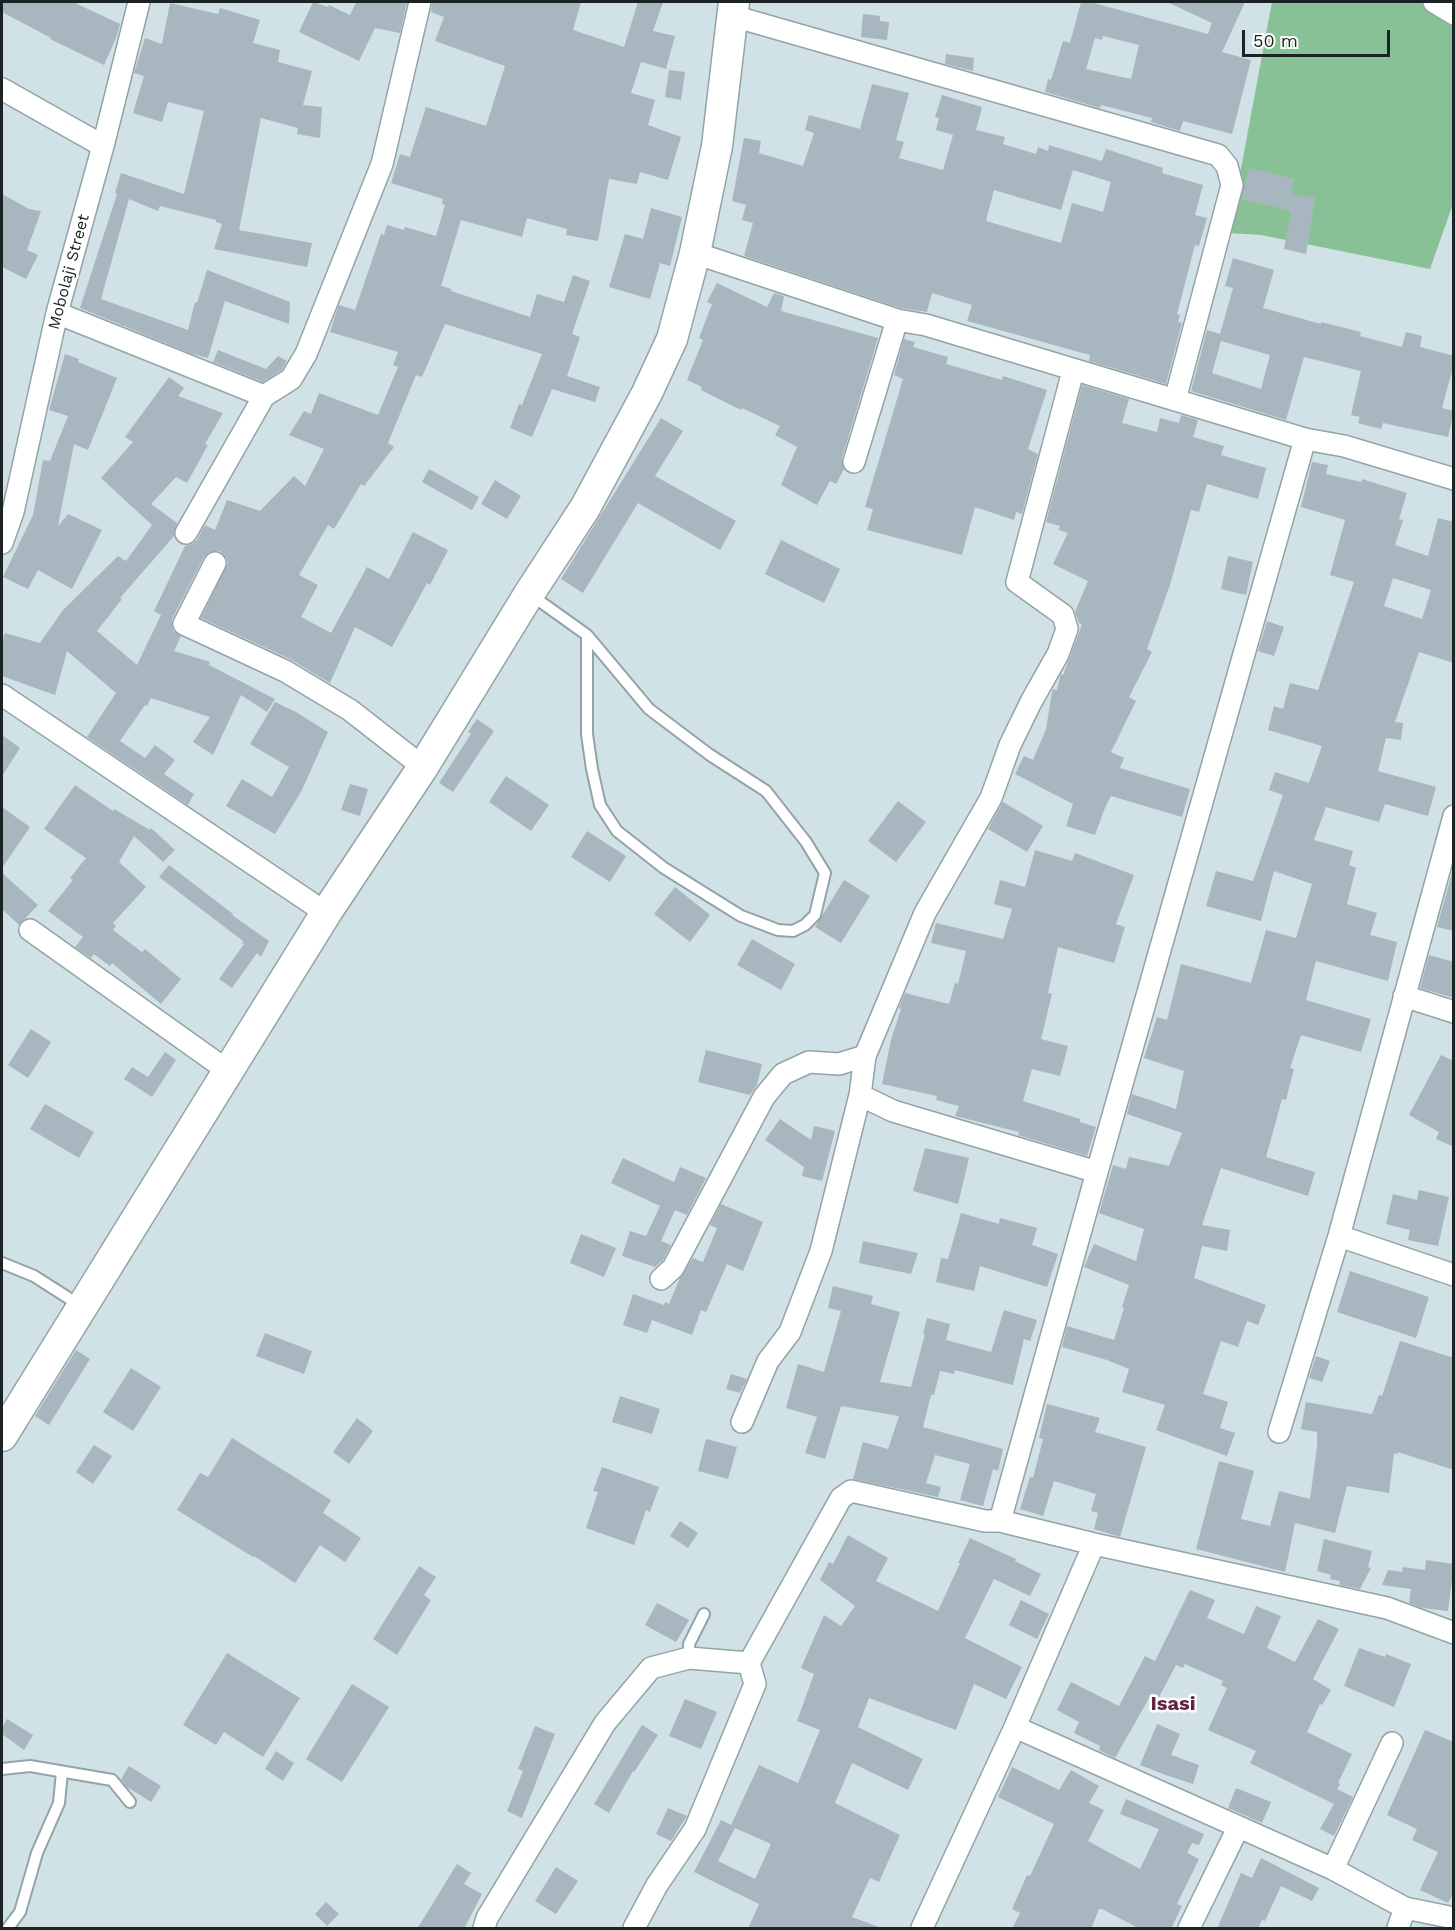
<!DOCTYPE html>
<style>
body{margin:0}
#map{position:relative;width:1455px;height:1930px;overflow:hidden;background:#d0e2e5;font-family:"Work Sans",sans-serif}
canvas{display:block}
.frame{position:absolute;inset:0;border:3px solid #1c2324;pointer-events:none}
.scale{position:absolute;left:1242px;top:30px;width:148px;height:27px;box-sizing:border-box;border:3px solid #1c2324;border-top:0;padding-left:8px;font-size:18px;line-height:21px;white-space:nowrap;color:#1c2324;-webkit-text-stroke:4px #fff;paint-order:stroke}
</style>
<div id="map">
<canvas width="1455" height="1930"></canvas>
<div class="frame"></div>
<div class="scale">50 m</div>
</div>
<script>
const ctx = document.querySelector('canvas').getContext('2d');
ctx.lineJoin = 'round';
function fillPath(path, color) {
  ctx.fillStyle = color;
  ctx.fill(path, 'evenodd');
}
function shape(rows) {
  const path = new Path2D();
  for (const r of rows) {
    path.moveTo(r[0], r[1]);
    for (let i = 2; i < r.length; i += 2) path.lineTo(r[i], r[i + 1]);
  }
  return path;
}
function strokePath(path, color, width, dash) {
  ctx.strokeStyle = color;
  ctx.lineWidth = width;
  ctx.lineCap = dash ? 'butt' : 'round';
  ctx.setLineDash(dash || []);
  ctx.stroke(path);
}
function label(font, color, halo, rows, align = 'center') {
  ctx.font = font + ' "Work Sans",sans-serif';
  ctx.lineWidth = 5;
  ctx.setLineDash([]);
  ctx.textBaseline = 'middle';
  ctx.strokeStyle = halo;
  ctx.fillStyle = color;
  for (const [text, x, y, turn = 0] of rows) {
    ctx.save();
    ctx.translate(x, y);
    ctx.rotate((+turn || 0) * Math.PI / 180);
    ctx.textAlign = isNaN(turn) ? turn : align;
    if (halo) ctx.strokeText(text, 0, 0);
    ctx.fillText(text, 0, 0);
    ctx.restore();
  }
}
fillPath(shape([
 [1272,2,1453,2,1453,204,1430,269,1261,235,1229,233]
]), '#89c196');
fillPath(shape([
 [2,2,73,2,120,24,117,36,104,65,50,39,51,38,2,12],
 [313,2,328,7,329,5,350,15,356,2,407,2,400,33,375,28,359,61,299,32],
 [432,2,581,2,573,30,624,47,638,2,663,2,653,31,675,36,666,69,641,62,631,93,655,100,648,125,681,137,668,180,640,172,637,184,609,179,598,241,566,235,567,229,527,218,522,237,461,220,441,286,452,289,451,291,530,317,537,294,564,302,573,275,590,281,572,334,580,337,567,376,600,387,595,402,552,389,532,437,510,428,519,404,522,405,542,354,445,324,422,377,416,375,388,443,394,447,364,486,361,484,334,529,328,525,299,575,318,585,301,617,331,633,367,567,389,579,413,532,448,550,430,585,427,583,392,647,355,627,330,683,290,659,201,618,228,563,226,557,220,551,209,552,204,557,172,619,173,631,181,636,174,651,210,662,209,665,275,699,267,712,241,695,213,755,193,742,210,717,151,698,147,706,145,705,120,741,145,758,155,745,175,760,164,774,194,794,188,805,87,737,116,693,67,651,55,695,2,676,2,641,5,633,40,643,63,610,118,556,126,561,152,525,101,478,133,442,125,437,169,377,184,388,178,396,223,413,205,444,208,445,187,483,176,477,151,504,177,523,174,536,120,598,122,599,97,631,137,665,161,615,154,611,185,546,192,544,197,540,205,525,215,530,227,500,260,511,294,476,305,486,324,449,289,435,304,411,311,414,319,393,378,415,398,367,393,365,398,352,330,332,334,319,339,305,355,310,381,234,384,235,387,225,404,230,405,227,436,236,445,205,442,204,443,199,391,183,400,154,410,157,426,107,486,126,505,66,435,41,444,17,431,12],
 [1081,2,1090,2,1208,34,1212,23,1167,2,1245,2,1222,52,1251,60,1232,134,1183,121,1180,131,1151,122,1152,118,1101,105,1100,108,1045,92,1048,79,1051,80,1063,41,1070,43],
 [1103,36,1139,45,1131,79,1086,69,1095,38,1102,40],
 [170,3,218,14,220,8,260,20,253,43,280,50,278,62,312,71,303,105,322,107,320,138,297,134,298,128,261,118,239,230,312,243,307,267,214,249,222,224,216,222,216,220,160,206,158,211,129,199,101,299,188,330,195,302,197,303,207,270,290,302,289,324,225,301,208,358,192,354,80,308,117,194,115,193,121,173,184,194,204,111,168,102,162,122,133,113,144,76,134,73,145,38,162,44],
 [863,14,880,16,880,21,889,22,887,40,861,37],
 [946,54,974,58,973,71,945,64],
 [669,70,685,72,681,100,665,97],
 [872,84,909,93,896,140,904,142,899,158,943,170,953,135,936,130,939,118,935,117,942,95,982,107,976,130,1005,137,1003,144,1036,154,1038,147,1048,151,1049,145,1102,161,1106,149,1163,168,1162,173,1203,185,1195,215,1207,218,1199,246,1195,245,1177,314,1180,315,1178,322,1182,323,1166,384,1089,361,1090,355,967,321,972,305,932,293,927,312,900,308,744,256,753,223,742,220,746,205,732,201,744,138,761,141,759,153,803,166,814,133,805,130,809,115,860,129],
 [1073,170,1111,182,1103,212,1072,203,1061,243,986,221,994,190,1061,210],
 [1249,168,1294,179,1291,194,1315,198,1306,254,1284,249,1291,211,1242,199],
 [2,194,29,209,41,211,27,250,38,255,26,279,2,267],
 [651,208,682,217,670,266,660,263,650,299,609,287,625,234,643,239],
 [1233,258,1274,270,1263,308,1321,324,1321,322,1361,332,1360,336,1402,347,1406,332,1422,336,1420,347,1454,356,1454,364,1442,408,1454,411,1448,437,1383,423,1381,429,1358,423,1360,417,1351,415,1361,371,1304,357,1286,420,1191,391,1207,330,1220,334,1233,288,1225,286],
 [1221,341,1270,355,1261,389,1212,373],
 [717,283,767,307,774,293,784,296,781,311,878,338,842,458,844,469,836,484,830,481,817,505,781,485,797,447,775,435,780,426,742,408,741,410,701,390,702,387,687,380,703,340,699,338,712,304,707,302],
 [904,339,915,342,913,347,948,357,946,364,1002,380,1003,376,1047,390,1028,449,1038,454,1022,514,1016,512,1014,520,975,507,962,555,867,530,873,509,865,507,903,379,894,375],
 [218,350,266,369,278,356,287,361,282,370,263,382,213,362],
 [65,354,79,359,78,362,117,378,88,450,74,444,58,526,68,514,102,530,72,589,38,570,28,589,3,577,33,515,43,460,50,461,68,416,49,410],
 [1082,385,1129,399,1122,423,1157,432,1160,418,1179,423,1181,415,1198,420,1193,437,1224,446,1221,455,1266,468,1258,499,1207,484,1199,512,1191,510,1170,585,1147,649,1152,652,1129,697,1136,701,1111,752,1124,758,1120,768,1190,789,1182,817,1111,796,1104,810,1095,835,1066,826,1073,804,1015,774,1024,756,1033,760,1046,729,1052,692,1053,689,1057,690,1060,677,1061,674,1063,675,1082,625,1079,623,1075,612,1088,581,1053,564,1068,533,1059,530,1060,526,1046,522],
 [661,418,683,431,655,476,736,521,720,550,638,503,583,593,561,579],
 [1312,462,1328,465,1326,474,1361,482,1362,479,1407,493,1399,519,1403,520,1395,545,1428,556,1438,518,1454,522,1454,663,1419,652,1395,722,1403,723,1401,740,1386,738,1378,771,1436,787,1428,816,1385,804,1379,822,1326,807,1314,840,1353,851,1349,865,1356,868,1347,904,1377,913,1370,935,1397,942,1388,981,1316,961,1306,1000,1371,1019,1361,1052,1301,1035,1290,1068,1294,1069,1286,1100,1282,1099,1266,1157,1315,1172,1308,1196,1221,1168,1202,1225,1230,1230,1227,1251,1202,1246,1194,1278,1266,1305,1258,1325,1247,1321,1238,1347,1221,1341,1203,1394,1228,1402,1220,1428,1235,1433,1227,1456,1156,1430,1165,1405,1122,1392,1129,1369,1107,1360,1062,1347,1067,1326,1114,1340,1124,1308,1122,1307,1129,1285,1084,1267,1094,1244,1136,1261,1144,1229,1099,1213,1113,1165,1126,1169,1129,1157,1169,1166,1182,1133,1127,1114,1132,1094,1176,1109,1184,1071,1144,1058,1157,1017,1167,1020,1181,964,1251,983,1266,930,1296,938,1312,884,1274,871,1261,921,1206,906,1216,871,1253,881,1283,795,1269,790,1275,772,1309,783,1322,746,1268,730,1274,706,1283,709,1290,683,1318,690,1354,582,1330,575,1345,520,1301,507],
 [1393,578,1431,590,1422,619,1384,606],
 [429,469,479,497,472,510,422,482],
 [495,480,521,496,507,519,481,504],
 [781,540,840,569,824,603,765,574],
 [1228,556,1253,562,1246,595,1221,589],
 [1267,621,1284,627,1274,656,1258,651],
 [275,702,296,712,328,732,301,792,275,834,226,806,242,779,272,797,289,767,250,744],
 [477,719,494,731,453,792,439,783,471,734,468,732],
 [2,735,20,748,2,776],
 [506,776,549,805,531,831,489,802],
 [350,784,368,789,360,816,341,810],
 [75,785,113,811,114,809,150,830,151,828,175,850,163,862,134,836,119,862,146,887,113,923,116,926,113,930,142,952,145,949,181,979,161,1004,112,963,110,966,94,954,91,958,75,947,83,937,48,911,73,880,70,878,86,858,44,829],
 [898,801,926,822,896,862,868,841],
 [1003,802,1043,826,1027,852,988,829],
 [2,807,30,827,2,868],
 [587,831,626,856,610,882,571,857],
 [1035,850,1072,861,1075,853,1134,875,1116,924,1125,927,1114,963,1058,947,1048,993,1052,994,1041,1039,1068,1046,1060,1076,1032,1069,1023,1101,1080,1119,1080,1122,1096,1127,1087,1156,1018,1135,1019,1132,955,1116,959,1106,936,1100,937,1096,882,1084,891,1040,901,1009,899,1008,905,993,949,1004,955,983,958,984,966,951,931,943,936,923,1003,939,1012,909,994,904,1000,880,1025,887],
 [169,865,233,914,232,915,269,941,261,957,257,953,232,988,219,979,244,944,242,943,243,941,159,877],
 [1454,866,1454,931,1437,927],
 [2,873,38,905,19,925,2,909],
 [844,880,870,896,841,943,815,927],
 [675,887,710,915,690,942,654,914],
 [752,939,795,964,781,990,737,965],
 [1429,955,1454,962,1454,998,1420,988],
 [31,1029,51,1042,28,1078,8,1065],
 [706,1050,762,1064,757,1085,750,1095,698,1082],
 [165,1052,176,1060,152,1097,124,1079,132,1067,148,1077],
 [1441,1055,1454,1061,1454,1147,1436,1139,1439,1132,1409,1115],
 [45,1104,94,1132,79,1158,30,1129],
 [780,1119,811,1140,814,1126,835,1131,822,1181,802,1176,804,1167,765,1140],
 [925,1148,969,1158,958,1204,913,1191],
 [623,1158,674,1182,680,1167,706,1178,687,1215,675,1210,661,1241,671,1245,663,1260,655,1267,622,1256,630,1231,646,1236,660,1206,611,1183],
 [1419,1190,1449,1197,1438,1246,1408,1240,1410,1230,1386,1224,1393,1194,1417,1200],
 [721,1204,763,1222,743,1271,727,1264,706,1312,701,1310,692,1335,652,1320,647,1333,623,1325,633,1294,664,1305,665,1302,669,1304,680,1278,693,1258,703,1262,717,1228,710,1225],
 [961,1213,999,1224,1000,1218,1037,1228,1032,1245,1058,1254,1047,1287,980,1266,974,1291,936,1282,941,1258,948,1259],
 [581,1234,616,1248,604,1277,570,1263],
 [863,1241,918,1253,911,1274,859,1263],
 [1350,1271,1429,1297,1416,1338,1337,1312],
 [833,1286,873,1296,871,1304,900,1312,880,1382,911,1387,925,1334,923,1334,927,1318,950,1324,946,1340,991,1352,1004,1310,1037,1320,1030,1341,1024,1339,1013,1385,955,1370,954,1374,940,1371,934,1395,931,1395,923,1427,1003,1449,998,1471,993,1469,983,1506,960,1500,970,1464,935,1455,926,1483,941,1487,938,1497,853,1479,863,1442,888,1449,899,1416,841,1406,825,1459,805,1453,817,1417,786,1408,798,1364,824,1372,841,1311,828,1308],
 [265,1333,312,1351,304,1374,256,1356],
 [1400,1341,1454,1358,1454,1470,1398,1452,1398,1454,1394,1453,1389,1493,1347,1486,1335,1533,1295,1523,1285,1572,1196,1549,1219,1461,1254,1471,1241,1519,1270,1526,1279,1491,1310,1499,1317,1447,1317,1432,1301,1429,1306,1402,1372,1414,1379,1395,1382,1396],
 [76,1350,90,1359,49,1425,35,1416],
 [1316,1356,1330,1361,1322,1382,1309,1378],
 [131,1368,161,1387,133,1431,103,1412],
 [731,1374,747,1379,740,1393,726,1389],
 [620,1396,660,1409,652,1434,612,1422],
 [1047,1404,1100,1418,1095,1432,1146,1447,1120,1537,1094,1529,1098,1513,1091,1511,1096,1494,1054,1481,1043,1516,1020,1509,1030,1477,1033,1478,1043,1439,1039,1438],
 [357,1418,373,1431,349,1464,333,1452],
 [232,1438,331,1500,323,1513,361,1538,345,1562,320,1545,295,1583,254,1556,253,1557,177,1510,200,1473,208,1477],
 [706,1439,737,1447,728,1479,698,1471],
 [94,1445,112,1456,93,1484,76,1472],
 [602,1467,659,1487,650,1512,646,1510,634,1545,586,1528,598,1492,593,1491],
 [680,1521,698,1533,688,1548,670,1536],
 [848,1535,888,1558,876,1581,938,1611,960,1563,958,1563,970,1538,1016,1559,1015,1561,1041,1574,1030,1596,994,1579,965,1638,1022,1667,1006,1699,974,1684,956,1730,869,1698,858,1727,923,1759,908,1790,852,1763,835,1803,900,1835,879,1882,870,1878,852,1917,879,1927,878,1929,748,1929,759,1904,694,1872,721,1820,731,1825,759,1765,798,1783,820,1730,797,1721,814,1674,801,1668,824,1615,841,1626,855,1606,820,1580,829,1562,833,1564],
 [735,1828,771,1844,755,1879,718,1861],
 [1324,1539,1372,1551,1368,1567,1371,1568,1360,1589,1339,1585,1340,1581,1330,1579,1331,1575,1317,1571],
 [1426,1560,1454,1564,1448,1611,1422,1608,1409,1603,1411,1589,1382,1585,1388,1570,1402,1572,1403,1567,1425,1570],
 [419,1566,436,1577,424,1595,431,1600,397,1655,373,1639],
 [1190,1590,1215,1600,1207,1618,1244,1634,1256,1606,1281,1616,1267,1648,1295,1662,1318,1619,1339,1629,1313,1679,1331,1690,1322,1705,1320,1704,1307,1732,1352,1754,1338,1783,1340,1784,1337,1789,1353,1797,1334,1836,1320,1829,1334,1804,1250,1763,1256,1751,1208,1730,1227,1688,1221,1685,1223,1681,1185,1664,1183,1668,1176,1665,1159,1697,1152,1693,1115,1758,1099,1750,1100,1746,1074,1733,1079,1722,1057,1710,1071,1682,1119,1706,1145,1656,1155,1661],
 [1021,1600,1049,1614,1037,1639,1009,1625],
 [657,1603,689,1620,676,1642,645,1625],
 [1359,1648,1385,1657,1386,1654,1411,1664,1394,1707,1344,1686],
 [227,1653,300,1698,263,1757,224,1732,216,1745,183,1725],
 [352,1684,389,1707,342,1782,306,1759],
 [685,1699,717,1712,701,1749,669,1736],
 [7,1719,33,1735,24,1750,2,1734,2,1728],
 [1157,1724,1180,1734,1171,1755,1199,1765,1193,1784,1163,1774,1140,1765],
 [642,1725,658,1735,634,1772,633,1771,609,1813,594,1804],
 [535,1726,555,1734,522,1818,507,1811,523,1771,518,1769],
 [1425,1730,1454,1742,1454,1892,1448,1903,1420,1890,1438,1852,1412,1840,1417,1829,1387,1815],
 [276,1751,294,1763,283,1781,265,1769],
 [129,1766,161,1786,151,1802,127,1787,121,1779],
 [1012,1767,1059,1790,1071,1770,1099,1786,1089,1803,1104,1810,1088,1841,1140,1869,1159,1829,1120,1814,1126,1799,1204,1834,1199,1845,1192,1843,1187,1853,1199,1859,1177,1904,1182,1906,1171,1929,1140,1929,1102,1909,1099,1909,1091,1929,1012,1929,1020,1913,1012,1909,1027,1875,1030,1876,1054,1824,998,1797],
 [1236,1788,1271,1802,1262,1823,1228,1808],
 [668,1808,687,1816,671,1841,656,1834],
 [1261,1858,1319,1888,1312,1901,1281,1886,1265,1921,1262,1920,1258,1929,1217,1929,1241,1873,1252,1878],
 [457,1864,471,1873,464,1884,482,1894,464,1929,417,1929],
 [556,1867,578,1881,556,1914,535,1901],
 [326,1902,339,1914,327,1926,315,1914]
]), '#a8b6bf');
const lane = shape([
 [531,595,587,635,649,709,710,755,766,791,806,842,825,873,815,915,805,925,793,931,778,930,741,916,664,868,617,831,600,805,592,769,587,734,587,635],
 [2,1263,34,1276,81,1306],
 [689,1658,689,1644,704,1614],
 [2,1769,30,1766,112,1780,130,1802],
 [8,1928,20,1912,37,1853,59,1803,62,1772]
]);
const street = shape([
 [1434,2,1454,14],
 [733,16,1218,155,1227,166,1232,185,1175,400],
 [2,89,103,146],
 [695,253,897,320,926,325,1305,439,1344,446,1454,479],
 [57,313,264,396],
 [854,462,897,320],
 [186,533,264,396,291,379,306,354,382,164,420,2],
 [2,543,13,512,57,313,103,146,139,2],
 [215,563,184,624,285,671,350,710,423,767],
 [2,695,326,913],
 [30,930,228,1071],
 [1404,996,1454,1012],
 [865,1056,860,1095,893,1111,1097,1172],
 [1339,1236,1454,1275],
 [661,1279,673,1268,764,1097,783,1074,809,1062,839,1064,865,1056,925,913,991,798,1010,745,1031,702,1058,654,1067,629,1063,615,1017,582,1073,371],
 [742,1422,768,1361,790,1332,821,1251,860,1095],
 [1279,1432,1339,1236,1454,816],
 [1000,1521,1097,1172,1305,439],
 [1015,1727,1333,1869,1405,1908,1454,1918],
 [1333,1869,1392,1743],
 [484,1928,487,1918,605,1723,651,1668,689,1658,749,1663],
 [634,1928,657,1885,695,1829,755,1684,749,1663,841,1498,851,1491,985,1521,1000,1521,1094,1544,1387,1608,1454,1633],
 [922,1928,1015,1727,1094,1544],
 [1189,1928,1238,1828],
 [1398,1928,1405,1908]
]);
const secondary = shape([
 [2,1436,326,913,423,767,529,594,585,508,647,393,672,339,695,253,717,146,734,2]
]);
strokePath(lane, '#92a4a7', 14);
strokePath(street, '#92a4a7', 24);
strokePath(secondary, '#92a4a7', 33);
strokePath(lane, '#fff', 10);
strokePath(street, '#fff', 21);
strokePath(secondary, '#fff', 30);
label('16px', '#1c2324', '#fff', [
 ["Mobolaji Street",69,272,-75]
]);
label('bold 20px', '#642444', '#fff', [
 ["Isasi",1173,1704]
]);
</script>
